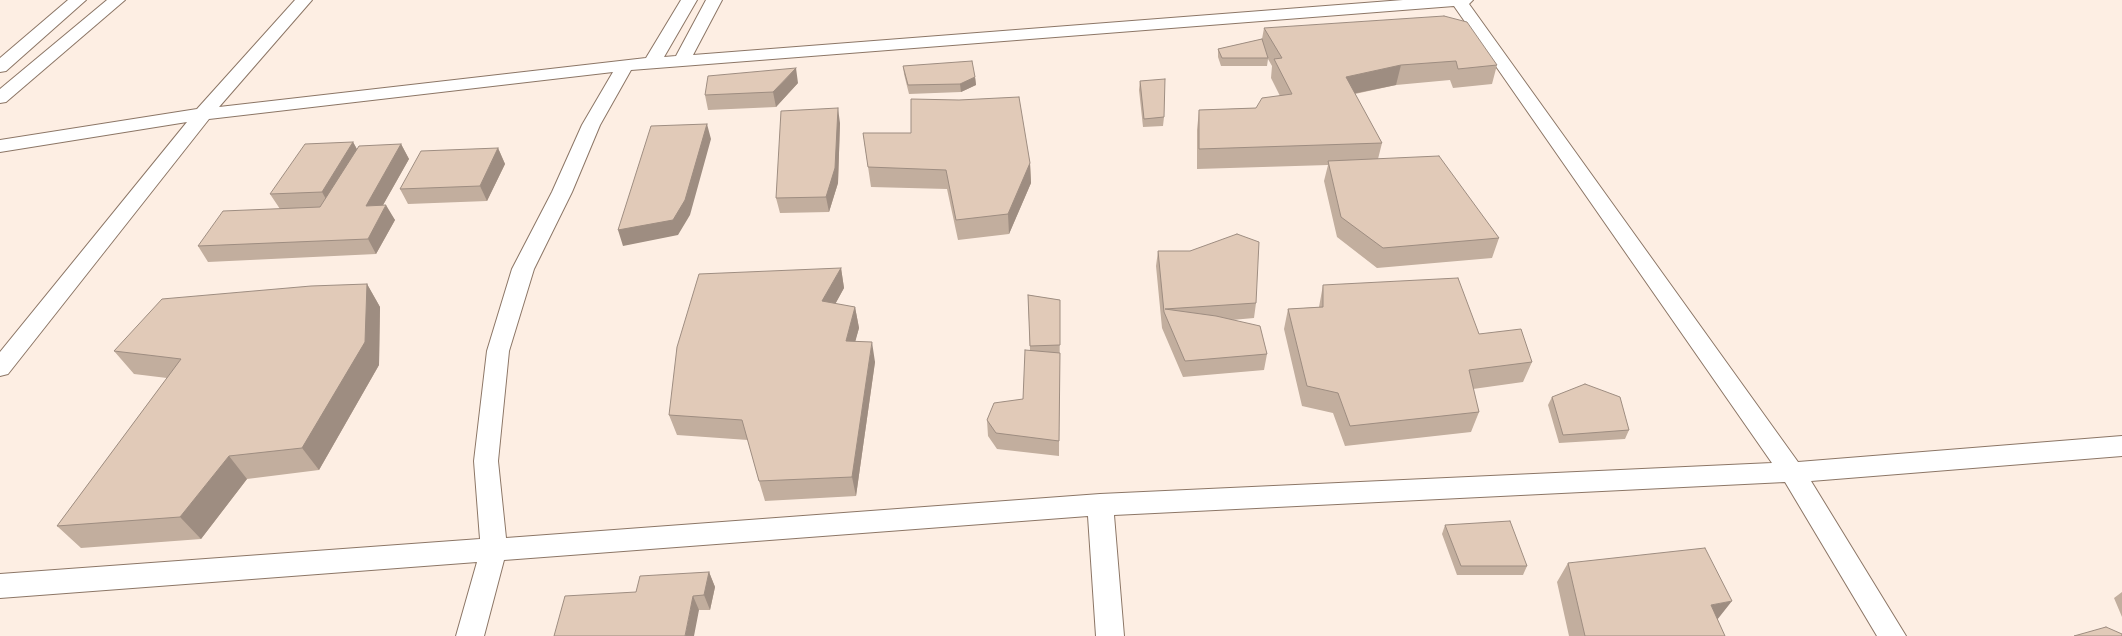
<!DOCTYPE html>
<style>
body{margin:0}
canvas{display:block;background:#fdeee3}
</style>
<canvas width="2122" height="636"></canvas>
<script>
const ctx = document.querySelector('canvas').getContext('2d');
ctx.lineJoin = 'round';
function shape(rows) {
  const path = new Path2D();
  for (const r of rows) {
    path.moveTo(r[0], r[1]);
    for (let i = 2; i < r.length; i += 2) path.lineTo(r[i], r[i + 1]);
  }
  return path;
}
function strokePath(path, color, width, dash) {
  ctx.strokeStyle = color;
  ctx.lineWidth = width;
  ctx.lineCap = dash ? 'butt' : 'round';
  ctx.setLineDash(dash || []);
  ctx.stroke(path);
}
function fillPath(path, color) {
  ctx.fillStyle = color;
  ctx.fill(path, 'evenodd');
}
const minor = shape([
 [68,0,86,0,6,71,0,72,0,58,68,0],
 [107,0,125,0,6,102,0,103,0,89,107,0],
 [295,0,312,0,219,107,646,58,681,0,697,0,664,57,676,56,706,0,722,0,693,55,1403,0,1473,0,1469,4,1798,462,2122,436,2122,456,1811,481,1906,636,1877,636,1785,482,1114,515,1124,636,1096,636,1088,516,504,560,484,636,456,636,477,562,0,598,0,574,480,539,474,461,487,351,512,269,552,192,582,125,613,72,209,119,8,374,0,376,0,352,187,122,0,152,0,140,197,109,295,0],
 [1454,6,1772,463,1100,494,506,538,498,461,509,351,534,269,572,192,600,125,631,70,1454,6]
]);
strokePath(minor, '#8c7666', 2);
fillPath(minor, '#fff');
fillPath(shape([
 [1264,28,1497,65,1492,84,1453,88,1450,80,1396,85,1355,94,1382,143,1378,159,1499,238,1492,258,1377,268,1337,237,1324,181,1328,165,1197,169,1197,130,1199,110,1256,108,1280,96,1271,78,1272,66,1268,59,1267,66,1221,66,1218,57,1218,49,1262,39],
 [903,66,975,77,976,85,961,92,909,94,904,74],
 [1140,81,1164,117,1163,126,1143,127,1139,90],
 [798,83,776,107,708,110,705,95],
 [840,123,838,183,829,212,780,213,776,198],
 [863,133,1030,163,1031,183,1009,234,958,240,947,189,871,187],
 [353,142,357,149,401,144,409,159,383,205,395,220,376,254,208,262,198,246,280,209,270,194],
 [498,148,505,164,487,201,408,204,400,189],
 [1158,251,1256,303,1254,318,1232,320,1267,354,1264,370,1183,377,1162,328,1156,266],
 [841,268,844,288,835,304,855,307,859,328,855,341,875,362,856,496,765,501,759,481,748,440,677,435,669,415],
 [367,284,380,307,379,365,319,470,247,479,201,539,81,548,57,526,167,378,134,374,114,351],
 [1323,285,1479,334,1532,362,1523,382,1473,389,1479,412,1471,432,1345,446,1333,413,1302,406,1284,329,1288,309,1319,307],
 [1028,295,1060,300,1059,456,997,449,988,436,987,420,1023,399,1030,350],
 [1552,397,1629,430,1625,439,1559,443,1548,405],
 [1445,525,1527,566,1523,575,1457,575,1442,534],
 [1568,563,1717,619,1725,636,1569,636,1557,582],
 [709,572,715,587,710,610,699,610,636,592],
 [2122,592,2122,617,2114,598]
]), '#c2ae9e');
fillPath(shape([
 [1401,65,1396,85,1342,96,1346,77],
 [796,68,798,83,776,107,773,92],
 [975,77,976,85,961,92,960,84],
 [838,108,840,123,838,183,829,212,826,197],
 [707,124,711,139,690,215,678,235,623,246,618,230],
 [353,142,361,157,331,208,322,192],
 [401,144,409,159,374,221,366,206],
 [498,148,505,164,487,201,480,186],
 [1030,163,1031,183,1009,234,1008,214],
 [386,205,395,220,376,254,368,239],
 [841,268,844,288,826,321,822,301],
 [367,284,380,307,379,365,319,470,302,448],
 [855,307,859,328,850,361,846,341],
 [872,342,875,362,856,496,852,477],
 [229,456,247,479,201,539,180,517],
 [709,572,715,587,710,610,704,595],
 [693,596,699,610,694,636,685,636],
 [1732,601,1717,620,1711,605]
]), '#9e8d81');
const building = shape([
 [1444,16,1467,22,1497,65,1458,69,1456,61,1401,65,1346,77,1382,143,1199,149,1199,110,1256,108,1262,98,1292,94,1274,59,1282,58,1264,28,1444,16],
 [1262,39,1268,58,1222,58,1218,49,1262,39],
 [972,61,975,77,960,84,908,85,903,66,972,61],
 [796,68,773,92,705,95,708,76,796,68],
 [1165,79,1164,117,1144,119,1140,81,1165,79],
 [1019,97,1030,163,1008,214,956,220,946,170,868,167,863,133,911,133,911,99,959,100,1019,97],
 [838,108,835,168,826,197,776,198,781,111,838,108],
 [707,124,685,200,673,220,618,230,651,126,707,124],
 [353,142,322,192,270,194,305,144,353,142],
 [401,144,366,206,386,205,368,239,198,246,223,211,320,207,359,146,401,144],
 [498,148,480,186,400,189,421,151,498,148],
 [1439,156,1499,238,1383,248,1341,217,1328,161,1439,156],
 [1237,234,1259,242,1256,303,1165,309,1216,316,1260,326,1267,354,1185,361,1164,312,1158,251,1190,251,1237,234],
 [841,268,822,301,855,307,846,341,872,342,852,477,759,481,742,420,669,415,677,347,699,274,841,268],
 [1458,278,1479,334,1521,329,1532,362,1469,370,1479,412,1350,426,1338,393,1307,386,1288,309,1323,307,1323,285,1458,278],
 [367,284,365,342,302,448,229,456,180,517,57,526,181,359,114,351,162,299,311,286,367,284],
 [1028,295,1060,300,1060,345,1030,346,1028,295],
 [1025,350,1060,353,1059,441,996,433,987,420,994,403,1023,399,1025,350],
 [1585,384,1620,397,1629,430,1563,435,1552,397,1585,384],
 [1510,521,1527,566,1461,566,1445,525,1510,521],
 [1705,548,1732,601,1711,605,1725,636,1585,636,1568,563,1705,548],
 [709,572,704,595,693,596,685,636,554,636,565,596,636,592,640,576,709,572],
 [2106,627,2122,634,2122,636,2074,636,2106,627]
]);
fillPath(building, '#e1cab8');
strokePath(building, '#9e8d81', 1);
</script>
